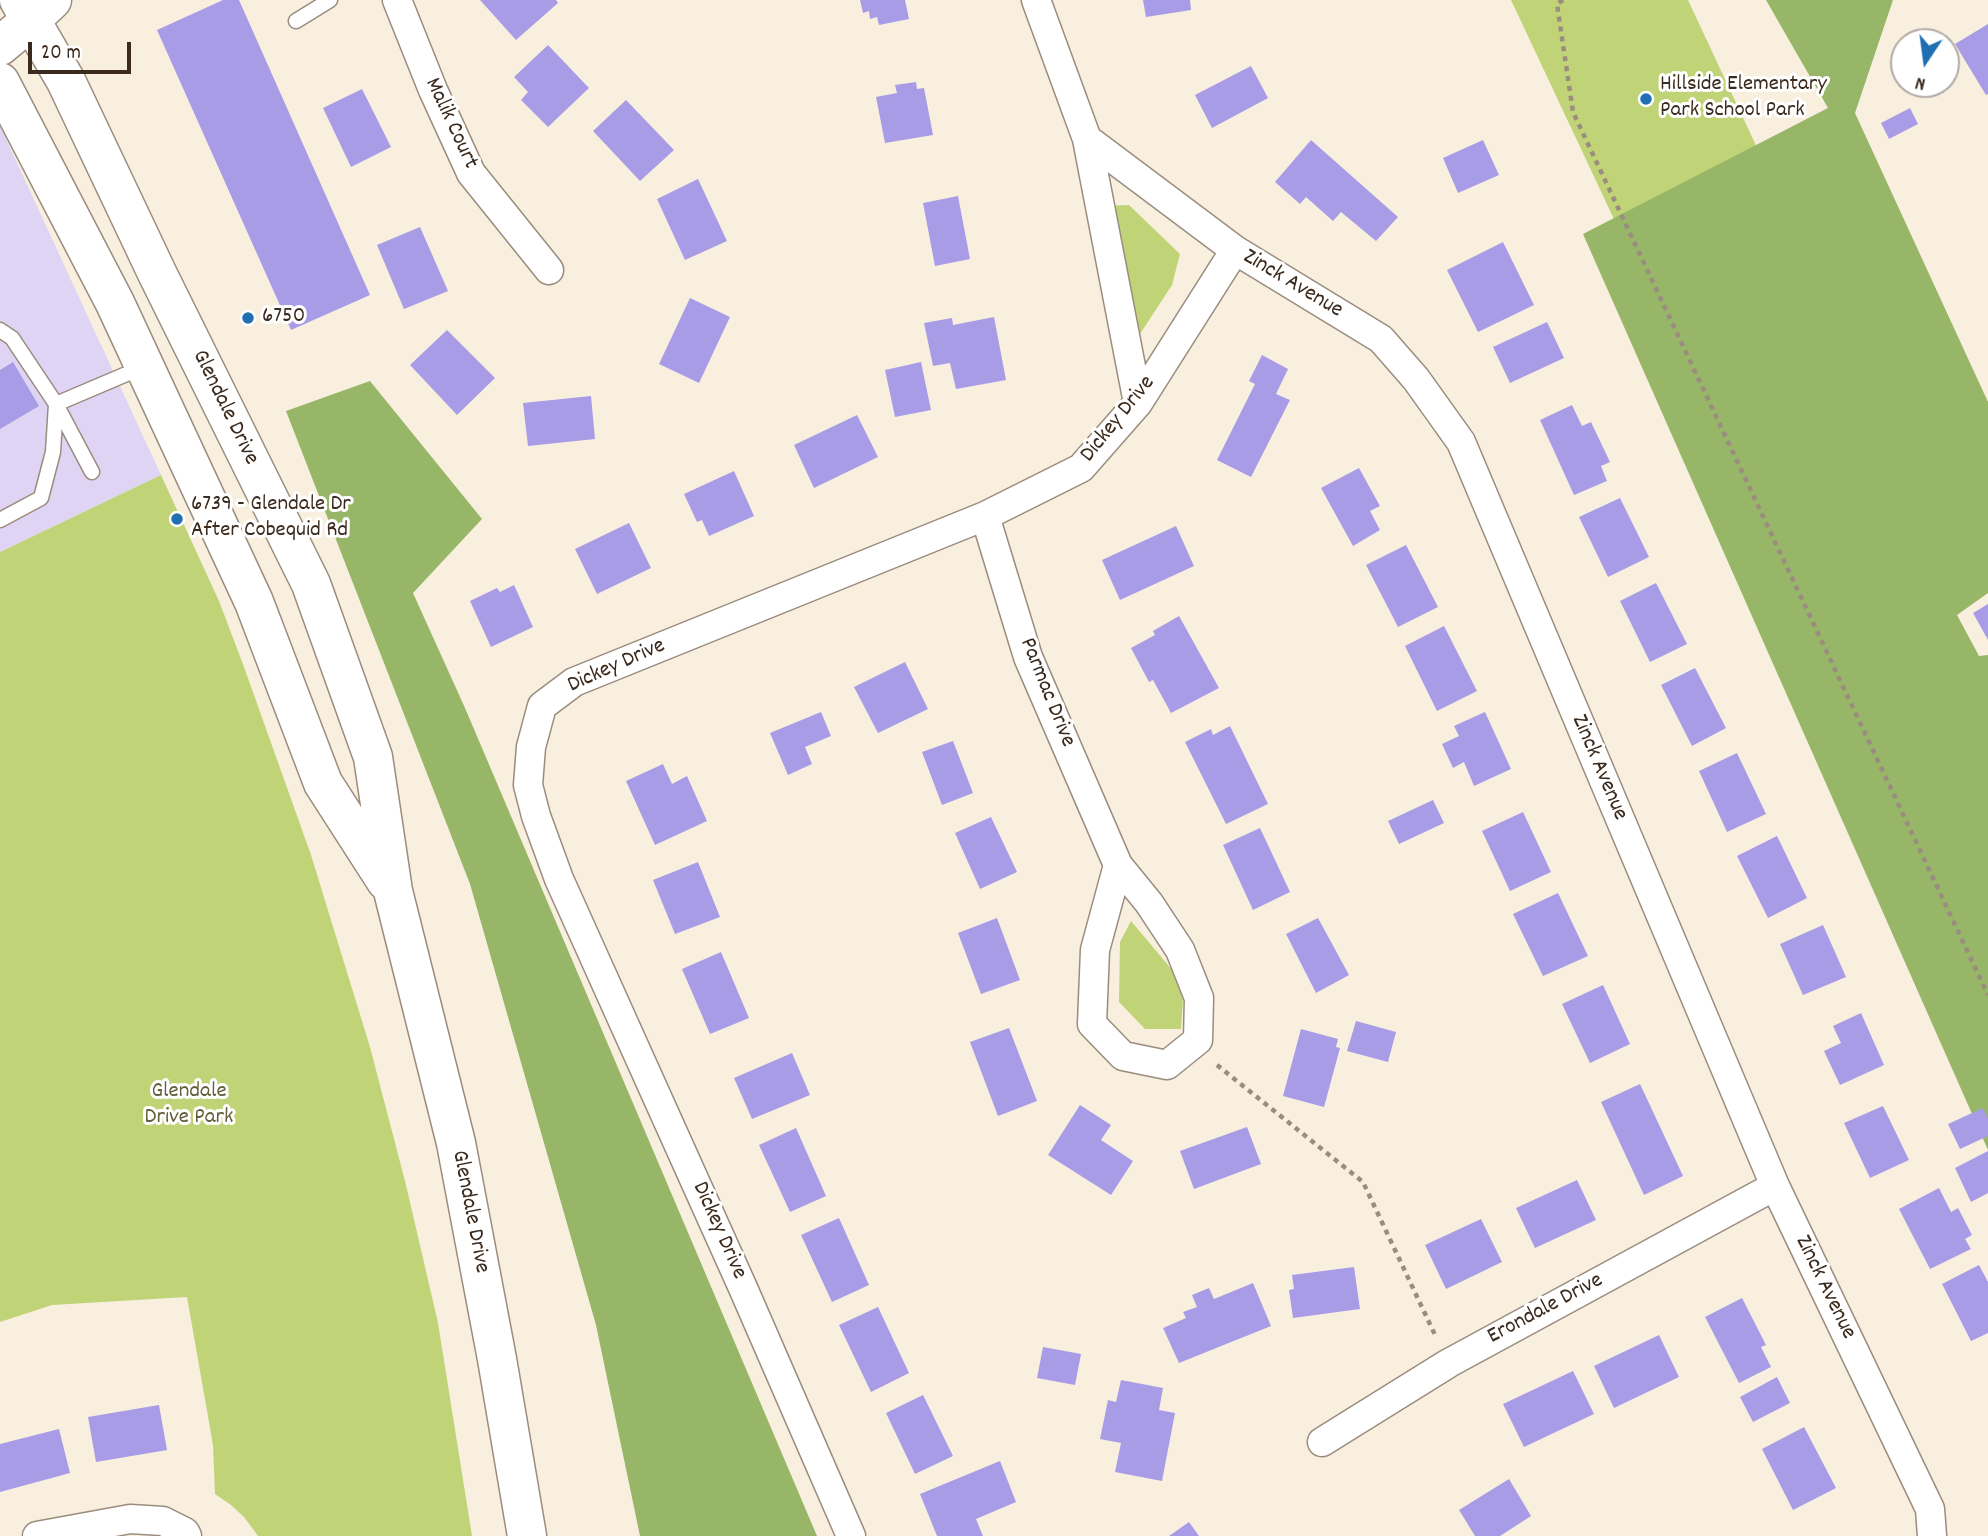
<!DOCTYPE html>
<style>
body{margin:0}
#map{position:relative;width:1988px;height:1536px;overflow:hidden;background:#f8efdf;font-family:Dekko,sans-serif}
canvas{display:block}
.north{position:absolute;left:1890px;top:28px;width:70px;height:70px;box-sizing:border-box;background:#fff;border:2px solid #b1aaa5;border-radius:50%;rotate:193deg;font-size:19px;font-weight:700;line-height:28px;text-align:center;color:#3b2a1e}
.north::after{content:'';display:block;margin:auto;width:24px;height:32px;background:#1f6fb2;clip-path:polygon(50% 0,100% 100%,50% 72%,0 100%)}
.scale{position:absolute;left:28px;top:42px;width:103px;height:32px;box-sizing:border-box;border:4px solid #3b2a1e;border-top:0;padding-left:9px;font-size:21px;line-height:24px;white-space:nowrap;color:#3b2a1e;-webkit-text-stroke:5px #fff;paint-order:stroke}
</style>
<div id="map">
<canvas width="1988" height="1536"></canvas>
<div class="north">N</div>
<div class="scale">20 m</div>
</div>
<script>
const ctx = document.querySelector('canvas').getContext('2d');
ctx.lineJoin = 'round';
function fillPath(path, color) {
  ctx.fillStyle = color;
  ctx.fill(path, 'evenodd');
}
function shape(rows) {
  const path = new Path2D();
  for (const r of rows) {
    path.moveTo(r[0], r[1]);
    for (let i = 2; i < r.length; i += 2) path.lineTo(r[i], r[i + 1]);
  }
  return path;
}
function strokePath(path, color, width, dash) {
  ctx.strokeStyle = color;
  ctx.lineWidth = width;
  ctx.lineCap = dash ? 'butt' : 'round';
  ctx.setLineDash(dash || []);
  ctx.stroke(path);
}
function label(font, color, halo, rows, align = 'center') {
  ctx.font = font + ' Dekko,sans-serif';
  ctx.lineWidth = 6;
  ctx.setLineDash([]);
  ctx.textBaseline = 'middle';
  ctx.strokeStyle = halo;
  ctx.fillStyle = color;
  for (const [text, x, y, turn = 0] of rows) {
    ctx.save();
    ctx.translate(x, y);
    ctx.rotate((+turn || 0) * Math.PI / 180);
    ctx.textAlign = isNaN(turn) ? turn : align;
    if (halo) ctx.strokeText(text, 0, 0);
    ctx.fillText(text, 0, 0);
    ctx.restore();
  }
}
fillPath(shape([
 [0,126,161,475,0,552]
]), '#e0d4f4');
fillPath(shape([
 [1511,0,1688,0,1781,199,1636,266],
 [1129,205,1180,254,1172,285,1138,337,1103,206],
 [161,475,219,601,244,667,311,855,370,1047,406,1185,438,1323,472,1536,258,1536,244,1517,231,1505,215,1494,213,1445,187,1297,52,1305,0,1322,0,552],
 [1131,921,1173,971,1183,1000,1181,1029,1145,1029,1119,1002,1120,942]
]), '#c0d477');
fillPath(shape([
 [1766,0,1893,0,1855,113,1988,402,1988,593,1957,615,1979,656,1988,655,1988,1150,1583,234,1828,108],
 [370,381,482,519,413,593,465,708,817,1536,640,1536,596,1325,470,884,286,411]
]), '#98b668');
fillPath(shape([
 [223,0,239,0,370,295,291,330,157,30],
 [480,0,556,0,558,3,516,40],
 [860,0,905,0,909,19,879,25,877,17,870,19,869,11,863,13],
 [1143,0,1190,0,1191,10,1146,17],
 [1988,24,1988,94,1986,95,1955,44],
 [548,45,589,88,548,127,521,100,528,92,514,77],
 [1251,66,1268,98,1212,128,1195,95],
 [916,82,917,89,924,88,933,135,885,143,876,97,897,93,895,85],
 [362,89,391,147,351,167,323,108],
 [626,100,674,150,640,181,593,131],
 [1910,108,1918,124,1889,139,1881,123],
 [1311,140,1398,217,1376,241,1341,212,1333,221,1306,197,1300,204,1275,182],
 [1483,140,1499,175,1458,193,1443,158],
 [698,179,727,241,685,260,657,199],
 [958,196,970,259,935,266,923,203],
 [420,227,448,291,404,309,377,245],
 [1503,242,1534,305,1478,332,1447,270],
 [690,298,730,317,699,383,659,364],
 [994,317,1006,380,956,389,950,363,933,366,924,323,952,318,953,325],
 [1547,322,1564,358,1510,383,1493,347],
 [447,330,495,378,457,415,410,365],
 [1262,355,1288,369,1276,394,1290,400,1251,477,1217,460,1255,384,1249,381],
 [13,362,39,406,0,429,0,370],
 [921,362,931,410,895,417,885,370],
 [591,396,595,439,528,446,523,403],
 [1572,405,1582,426,1591,422,1610,462,1601,466,1607,481,1574,495,1540,420],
 [857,415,878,457,814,488,794,445],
 [1359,468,1380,506,1370,511,1380,530,1353,546,1321,488],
 [734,471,754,516,709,536,702,520,697,522,684,494],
 [1620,498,1649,557,1608,577,1579,517],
 [629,523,651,568,597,594,575,549],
 [1176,526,1194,566,1120,600,1102,560],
 [1406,545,1438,607,1398,627,1366,565],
 [1656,583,1687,644,1650,662,1620,601],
 [514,585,533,627,491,647,470,601,497,588,500,592],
 [1988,604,1988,640,1973,613],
 [1179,616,1219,688,1171,713,1153,680,1149,682,1131,648,1155,635,1153,631],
 [1444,626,1477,691,1437,711,1405,646],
 [905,662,928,709,878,733,854,687],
 [1695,668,1726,728,1692,746,1661,685],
 [821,712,831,736,805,747,812,764,788,775,770,733],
 [1485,712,1511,769,1474,786,1464,762,1453,768,1442,744,1459,736,1454,726],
 [1230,726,1268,804,1226,824,1185,742,1211,729,1213,735],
 [953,741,973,793,942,805,922,752],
 [1737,753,1766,814,1727,832,1699,771],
 [663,764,672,784,687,776,707,821,655,845,626,781],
 [1433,800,1444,823,1399,844,1388,821],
 [1523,812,1551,872,1510,891,1482,831],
 [991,817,1017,872,980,889,955,833],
 [1260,828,1290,892,1253,910,1223,845],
 [1777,836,1807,898,1768,918,1737,856],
 [698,862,720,917,675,934,653,880],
 [1558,893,1588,956,1543,976,1513,914],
 [997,918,1020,980,981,994,958,933],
 [1318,918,1349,975,1316,993,1286,934],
 [1823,925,1846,977,1803,995,1780,944],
 [721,952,749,1018,710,1034,682,969],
 [1603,985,1630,1044,1590,1063,1562,1004],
 [1861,1013,1884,1065,1840,1085,1824,1051,1841,1043,1833,1026],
 [1356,1021,1396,1032,1388,1062,1347,1051],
 [1009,1028,1037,1101,998,1116,970,1042],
 [1301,1029,1338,1039,1336,1047,1340,1048,1324,1107,1283,1096],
 [792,1053,810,1095,752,1119,734,1078],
 [1640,1084,1683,1176,1644,1195,1601,1102],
 [1080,1105,1111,1125,1101,1140,1133,1161,1111,1195,1048,1155],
 [1883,1106,1909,1160,1870,1178,1844,1123],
 [1983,1108,1988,1119,1988,1136,1960,1149,1948,1124],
 [1247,1127,1261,1164,1194,1189,1180,1151],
 [796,1128,826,1196,790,1212,759,1145],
 [1988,1151,1988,1193,1971,1202,1955,1168],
 [1577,1180,1596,1220,1535,1248,1516,1208],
 [1939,1188,1951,1212,1958,1208,1972,1235,1965,1239,1971,1249,1930,1269,1899,1209],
 [839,1218,869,1285,832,1302,801,1235],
 [1481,1219,1502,1262,1446,1289,1425,1245],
 [1979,1265,1988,1282,1988,1333,1971,1341,1942,1284],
 [1354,1267,1360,1309,1293,1318,1289,1290,1294,1289,1292,1275],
 [1253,1283,1271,1326,1179,1363,1163,1328,1186,1318,1183,1312,1197,1307,1192,1295,1209,1288,1214,1299],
 [1742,1298,1766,1345,1761,1347,1771,1367,1739,1383,1705,1317],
 [878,1307,909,1373,871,1392,839,1325],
 [1659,1335,1679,1377,1614,1408,1594,1366],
 [1043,1347,1081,1354,1075,1385,1037,1378],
 [1573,1371,1594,1414,1524,1447,1503,1404],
 [1777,1377,1790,1403,1753,1422,1740,1397],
 [1121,1380,1163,1388,1159,1410,1175,1413,1162,1481,1115,1472,1121,1443,1100,1439,1108,1400,1116,1402],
 [923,1395,953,1456,915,1474,886,1413],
 [159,1405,167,1450,96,1462,88,1417],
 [1804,1427,1836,1488,1793,1510,1762,1449],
 [59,1429,70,1473,0,1492,0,1444],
 [1000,1461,1016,1502,976,1519,983,1536,937,1536,920,1494],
 [1509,1479,1531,1516,1500,1536,1475,1536,1459,1510],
 [1189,1522,1199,1536,1169,1536]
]), '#a89ce7');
const service = shape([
 [296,21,330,0],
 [0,330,12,338,56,404,92,472],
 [0,520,41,498,53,452,56,404,143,367]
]);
const minor = shape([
 [397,0,433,90,471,173,549,270],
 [1036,0,1087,139,1138,403],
 [1087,139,1235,250,1381,339,1416,379,1461,442,1775,1186,1930,1509,1932,1536],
 [985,516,1028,657,1118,865,1149,903,1180,950,1199,998,1198,1040,1167,1065,1123,1056,1092,1024,1095,950,1118,865],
 [1322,1442,1449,1363,1775,1186],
 [37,1536,130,1519,163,1521,185,1532,187,1536],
 [851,1536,743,1288,559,879,536,816,528,785,531,747,542,706,574,682,985,516,1081,468,1138,403,1235,250]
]);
const secondary = shape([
 [19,0,66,81,157,273,311,584,373,757,393,891,456,1143,497,1359,527,1536],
 [0,46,31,20,52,0],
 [0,82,115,303,254,602,323,783,386,881]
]);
strokePath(service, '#9a8c7e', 17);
strokePath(minor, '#9a8c7e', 31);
strokePath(secondary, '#9a8c7e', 41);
strokePath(shape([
 [1563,0,1557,4,1573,112,1988,995],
 [1217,1065,1363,1182,1436,1337]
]), '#9a8c7e', 4.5, [5, 5]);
strokePath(service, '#fff', 14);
strokePath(minor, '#fff', 28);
strokePath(secondary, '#fff', 38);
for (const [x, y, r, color] of [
 [1646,99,7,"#1f6fb2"],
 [248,318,7,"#1f6fb2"],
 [177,519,7,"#1f6fb2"]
]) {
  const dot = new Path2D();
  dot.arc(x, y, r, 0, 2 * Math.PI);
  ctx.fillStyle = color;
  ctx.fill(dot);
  strokePath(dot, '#fff', 2.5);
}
label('23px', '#3b2a1e', '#fff', [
 ["Hillside Elementary",1660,86],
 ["Park School Park",1660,112],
 ["6750",262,318],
 ["6739 - Glendale Dr",191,506],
 ["After Cobequid Rd",191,532]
], 'left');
label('23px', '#3b2a1e', '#fff', [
 ["Malik Court",450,124,65],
 ["Zinck Avenue",1292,285,31],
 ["Glendale Drive",224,408,64],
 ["Dickey Drive",1119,420,-51],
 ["Dickey Drive",617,667,-24],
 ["Parmac Drive",1046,693,68],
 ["Zinck Avenue",1598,768,67],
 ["Glendale Drive",469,1212,79],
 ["Dickey Drive",718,1231,66],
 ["Zinck Avenue",1824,1288,64],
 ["Erondale Drive",1546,1310,-28]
]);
label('23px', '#635d39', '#fff', [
 ["Glendale",189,1093],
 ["Drive Park",189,1119]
]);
</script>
